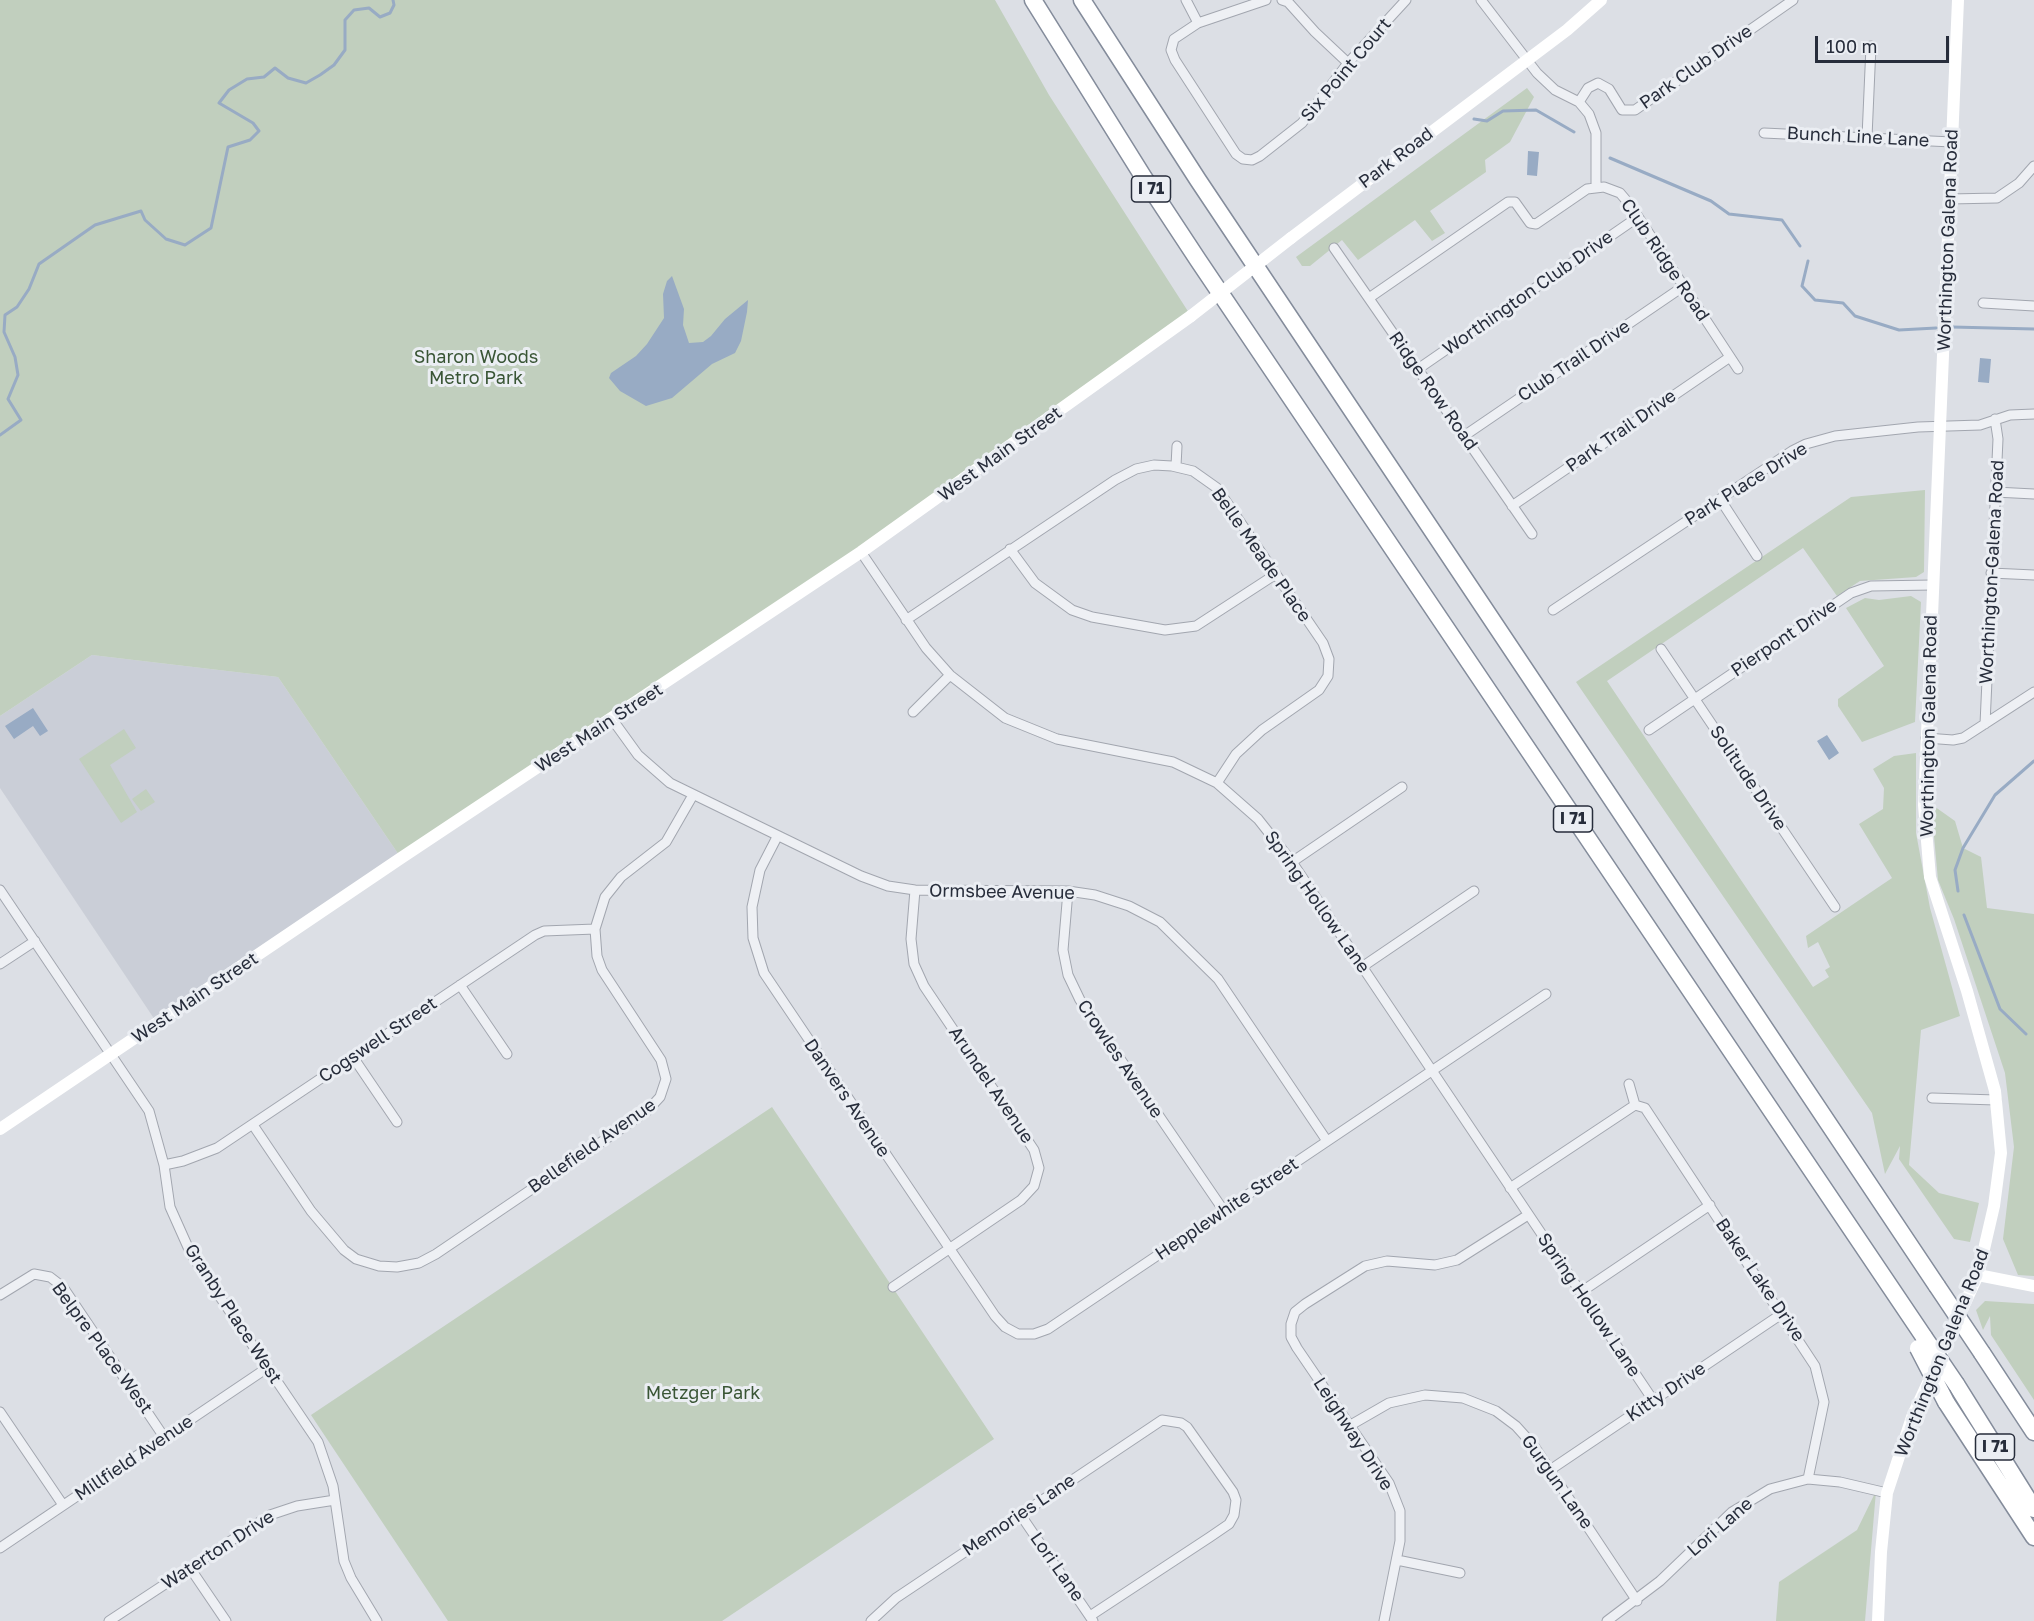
<!DOCTYPE html>
<style>
body{margin:0}
#map{position:relative;width:2034px;height:1621px;overflow:hidden;background:#dcdfe5;font-family:"Golos Text",sans-serif}
canvas{display:block}
.scale{position:absolute;left:1815px;top:36px;width:134px;height:27px;box-sizing:border-box;border:3px solid #272d3b;border-top:0;padding-left:8px;font-size:18px;line-height:21px;white-space:nowrap;color:#272d3b;-webkit-text-stroke:4px #ebeef3;paint-order:stroke}
</style>
<div id="map">
<canvas width="2034" height="1621"></canvas>
<div class="scale">100 m</div>
</div>
<script>
const ctx = document.querySelector('canvas').getContext('2d');
ctx.lineJoin = 'round';
function fillPath(path, color) {
  ctx.fillStyle = color;
  ctx.fill(path, 'evenodd');
}
function shape(rows) {
  const path = new Path2D();
  for (const r of rows) {
    path.moveTo(r[0], r[1]);
    for (let i = 2; i < r.length; i += 2) path.lineTo(r[i], r[i + 1]);
  }
  return path;
}
function strokePath(path, color, width, dash) {
  ctx.strokeStyle = color;
  ctx.lineWidth = width;
  ctx.lineCap = dash ? 'butt' : 'round';
  ctx.setLineDash(dash || []);
  ctx.stroke(path);
}
function label(font, color, halo, rows, align = 'center') {
  ctx.font = font + ' "Golos Text",sans-serif';
  ctx.lineWidth = 6;
  ctx.setLineDash([]);
  ctx.textBaseline = 'middle';
  ctx.strokeStyle = halo;
  ctx.fillStyle = color;
  for (const [text, x, y, turn = 0] of rows) {
    ctx.save();
    ctx.translate(x, y);
    ctx.rotate((+turn || 0) * Math.PI / 180);
    ctx.textAlign = isNaN(turn) ? turn : align;
    if (halo) ctx.strokeText(text, 0, 0);
    ctx.fillText(text, 0, 0);
    ctx.restore();
  }
}
fillPath(shape([
 [92,655,278,677,401,858,157,1023,0,788,0,716]
]), '#caced7');
fillPath(shape([
 [0,0,995,0,1049,95,1191,316,1019,441,401,858,278,677,92,655,0,716],
 [1527,88,1534,97,1510,142,1485,160,1486,172,1430,211,1445,233,1432,241,1415,220,1358,260,1342,240,1310,266,1302,266,1296,257],
 [1925,490,1924,572,1916,577,1860,581,1837,596,1803,548,1607,681,1813,987,1829,977,1825,970,1830,967,1818,942,1808,948,1806,936,1892,878,1859,824,1883,809,1884,788,1873,769,1894,756,1916,753,1916,833,1930,908,1960,1016,1921,1030,1909,1165,1939,1193,1979,1203,1970,1242,1954,1239,1899,1159,1900,1146,1885,1174,1872,1113,1576,682,1851,497],
 [1911,596,1921,602,1915,722,1862,742,1838,706,1838,699,1884,666,1846,608,1865,598,1879,600],
 [124,729,136,748,110,765,137,812,121,823,79,759],
 [146,789,155,802,141,811,132,799],
 [1931,804,1955,821,1963,848,1981,857,1987,908,2034,914,2034,1276,2018,1275,2003,1239,2014,1147,2005,1073,1954,919,1938,880],
 [772,1107,994,1439,722,1621,448,1621,311,1415],
 [1985,1301,2034,1304,2034,1400,1991,1335,1990,1316,1983,1330,1976,1310],
 [1876,1491,1865,1621,1776,1621,1779,1582,1857,1530]
]), '#c1cfbe');
fillPath(shape([
 [1528,151,1539,152,1537,176,1527,175],
 [672,276,684,309,683,325,689,343,703,342,711,336,725,319,748,300,747,312,741,341,735,353,712,364,672,398,646,406,620,391,609,378,611,373,636,356,647,344,664,318,663,294,667,281],
 [1980,358,1991,359,1989,383,1978,382],
 [33,708,48,731,40,736,33,726,14,739,5,726],
 [1827,735,1839,753,1829,760,1817,741]
]), '#98abc4');
strokePath(shape([
 [1474,119,1487,121,1503,111,1536,110,1574,132],
 [1610,158,1711,201,1729,214,1782,220,1800,246],
 [1808,261,1802,286,1815,300,1843,303,1855,316,1899,330,1936,328],
 [1952,327,2034,329],
 [0,435,21,420,8,399,18,375,15,357,4,332,5,315,17,307,29,289,39,264,95,225,141,211,145,220,166,239,185,245,211,228,228,147,250,140,259,131,253,123,219,103,229,90,247,79,264,77,275,68,288,78,306,83,320,75,334,65,345,50,345,20,354,10,369,8,380,17,390,13,394,5,393,0],
 [1958,891,1955,870,1963,848,1995,795,2034,761],
 [1964,915,2000,1009,2026,1034]
]), '#98abc4', 3);
const street = shape([
 [1186,0,1198,23],
 [1266,0,1198,23,1174,39,1171,50,1175,60,1236,154,1243,159,1252,160,1260,156,1302,123,1348,63,1406,0],
 [1282,0,1288,2,1315,32,1348,63],
 [1481,0,1537,73,1555,90,1579,102,1589,114,1596,133,1596,187],
 [1579,102,1588,88,1598,83,1609,89,1622,110,1635,110,1793,0],
 [1764,133,1952,142],
 [1867,137,1871,46],
 [1950,199,1997,198,2019,183,2034,166],
 [1334,248,1532,534],
 [1369,298,1508,202,1515,202,1530,223,1536,224,1587,189,1604,187,1620,193,1631,206,1738,369],
 [1983,303,2034,306],
 [1418,369,1638,217],
 [1464,436,1684,286],
 [1176,466,1177,446],
 [1995,492,2034,494],
 [1720,499,1757,556],
 [1512,506,1730,357],
 [1010,549,1035,583,1072,610,1092,617,1165,630,1196,626,1276,574],
 [861,552,926,648,950,675,1005,718,1057,739,1173,762,1217,783,1258,819,1292,862,1653,1400],
 [1991,573,2034,575],
 [1553,610,1792,451,1806,444,1835,436,1918,427,1980,425,2010,415,2034,414],
 [906,620,1115,480,1136,469,1154,465,1172,466,1193,471,1217,488,1323,643,1329,659,1328,676,1319,690,1262,730,1236,754,1217,783],
 [1661,649,1835,907],
 [913,712,950,675],
 [612,719,638,755,670,783,861,876,888,886,915,890,1068,891,1095,895,1129,906,1160,922,1218,979,1327,1141],
 [1985,724,1998,439,1995,419],
 [1649,730,1851,593,1871,586,1933,585],
 [1926,738,1953,740,1963,738,2034,692],
 [777,837,760,870,752,907,753,938,764,973,995,1316,1005,1327,1018,1334,1034,1334,1048,1329,1546,994],
 [1292,862,1402,787],
 [0,890,149,1111,164,1165,170,1207,191,1254,318,1442,333,1486,344,1561,351,1578,377,1621],
 [1068,891,1063,950,1068,975,1080,1000,1224,1211],
 [0,964,35,941],
 [1362,967,1474,891],
 [460,985,507,1054],
 [353,1057,397,1122],
 [1629,1084,1635,1105],
 [1932,1098,1996,1100],
 [1635,1105,1645,1108,1815,1366,1824,1402,1808,1479],
 [253,1125,311,1211,344,1250,356,1259,379,1266,397,1267,419,1263,436,1254,647,1111,660,1097,666,1079,661,1060,602,970,597,956,595,929,605,897,621,877,666,842,693,795],
 [164,1165,183,1161,217,1148,535,935,544,931,595,929],
 [1510,1188,1635,1105],
 [893,1287,1021,1200,1034,1186,1039,1168,1034,1150,924,986,914,964,911,939,915,890],
 [1581,1292,1710,1205],
 [0,1295,34,1274,50,1277,63,1287,164,1437],
 [0,1412,63,1505],
 [1349,1426,1389,1403,1425,1395,1463,1398,1496,1411,1516,1426,1534,1446,1637,1601],
 [1550,1470,1783,1313],
 [1020,1514,1093,1621],
 [0,1548,267,1368],
 [1397,1560,1460,1573],
 [190,1568,226,1621],
 [109,1621,270,1515,297,1506,335,1500],
 [871,1621,896,1598,1162,1420,1181,1423,1187,1427,1233,1492,1236,1500,1234,1515,1229,1524,1210,1537,1090,1616],
 [1384,1621,1400,1541,1400,1511,1389,1483,1297,1348,1291,1337,1291,1324,1295,1312,1305,1304,1365,1266,1387,1261,1435,1265,1457,1260,1528,1215],
 [1607,1621,1660,1581,1732,1512,1770,1489,1808,1479,1840,1482,1887,1493]
]);
const highway = shape([
 [1033,0,1144,178,1198,260,1924,1337],
 [1082,0,1198,180,1937,1286],
 [1982,1353,2034,1432],
 [1956,1384,2034,1509],
 [1946,1402,2034,1537]
]);
strokePath(street, '#a2a6af', 11);
strokePath(highway, '#848c9b', 19);
strokePath(street, '#eef0f4', 9);
strokePath(shape([
 [1291,238,1567,30,1601,0],
 [0,1129,401,858,861,552,1191,316],
 [1978,1275,2034,1286],
 [1878,1621,1881,1552,1887,1493,1912,1417,1978,1275,1994,1206,2001,1153,1995,1091,1967,991,1930,877,1924,805,1958,0]
]), '#fff', 12);
strokePath(highway, '#fff', 16);
const highwayBridge = shape([
 [1937,1286,1982,1353],
 [1924,1337,1956,1384],
 [1918,1348,1946,1402]
]);
strokePath(highwayBridge, '#848c9b', 19, []);
strokePath(shape([
 [1191,316,1291,238]
]), '#fff', 12);
strokePath(highwayBridge, '#fff', 16);
for (const [x, y, w] of [
 [1151,189,39],
 [1573,819,39],
 [1995,1447,39]
]) {
  const box = new Path2D();
  box.roundRect(x - w / 2, y - 13, w, 26, 4.5);
  ctx.fillStyle = '#ebeef3';
  ctx.fill(box);
  strokePath(box, '#272d3b', 1.5);
}
label('bold 16px', '#272d3b', null, [
 ["I 71",1151,189],
 ["I 71",1573,819],
 ["I 71",1995,1447]
]);
label('18px', '#272d3b', '#ebeef3', [
 ["Park Club Drive",1696,67,-35],
 ["Six Point Court",1346,70,-50],
 ["Bunch Line Lane",1858,137,3],
 ["Park Road",1396,158,-37],
 ["Worthington Galena Road",1948,240,-88],
 ["Club Ridge Road",1665,260,56],
 ["Worthington Club Drive",1528,293,-35],
 ["Club Trail Drive",1574,361,-34],
 ["Ridge Row Road",1433,391,55],
 ["Park Trail Drive",1621,431,-35],
 ["West Main Street",1000,454,-36],
 ["Park Place Drive",1746,484,-32],
 ["Belle Meade Place",1261,555,55],
 ["Worthington-Galena Road",1992,572,-87],
 ["Pierpont Drive",1784,638,-34],
 ["Worthington Galena Road",1929,726,-89],
 ["West Main Street",599,728,-33],
 ["Solitude Drive",1748,778,56],
 ["Ormsbee Avenue",1002,892,1],
 ["Spring Hollow Lane",1317,902,55],
 ["West Main Street",195,998,-34],
 ["Cogswell Street",378,1040,-34],
 ["Crowles Avenue",1120,1059,56],
 ["Arundel Avenue",991,1085,56],
 ["Danvers Avenue",847,1098,56],
 ["Bellefield Avenue",592,1146,-35],
 ["Hepplewhite Street",1227,1209,-34],
 ["Baker Lake Drive",1760,1280,56],
 ["Spring Hollow Lane",1589,1305,56],
 ["Granby Place West",233,1314,57],
 ["Belpre Place West",102,1348,54],
 ["Worthington Galena Road",1942,1353,-68],
 ["Kitty Drive",1666,1392,-34],
 ["Leighway Drive",1353,1434,57],
 ["Millfield Avenue",134,1458,-34],
 ["Gurgun Lane",1557,1482,55],
 ["Memories Lane",1019,1515,-34],
 ["Lori Lane",1720,1527,-41],
 ["Waterton Drive",218,1550,-33],
 ["Lori Lane",1057,1567,55]
]);
label('18px', '#395535', '#ebeef3', [
 ["Sharon Woods",476,357],
 ["Metro Park",476,378],
 ["Metzger Park",703,1393]
]);
</script>
